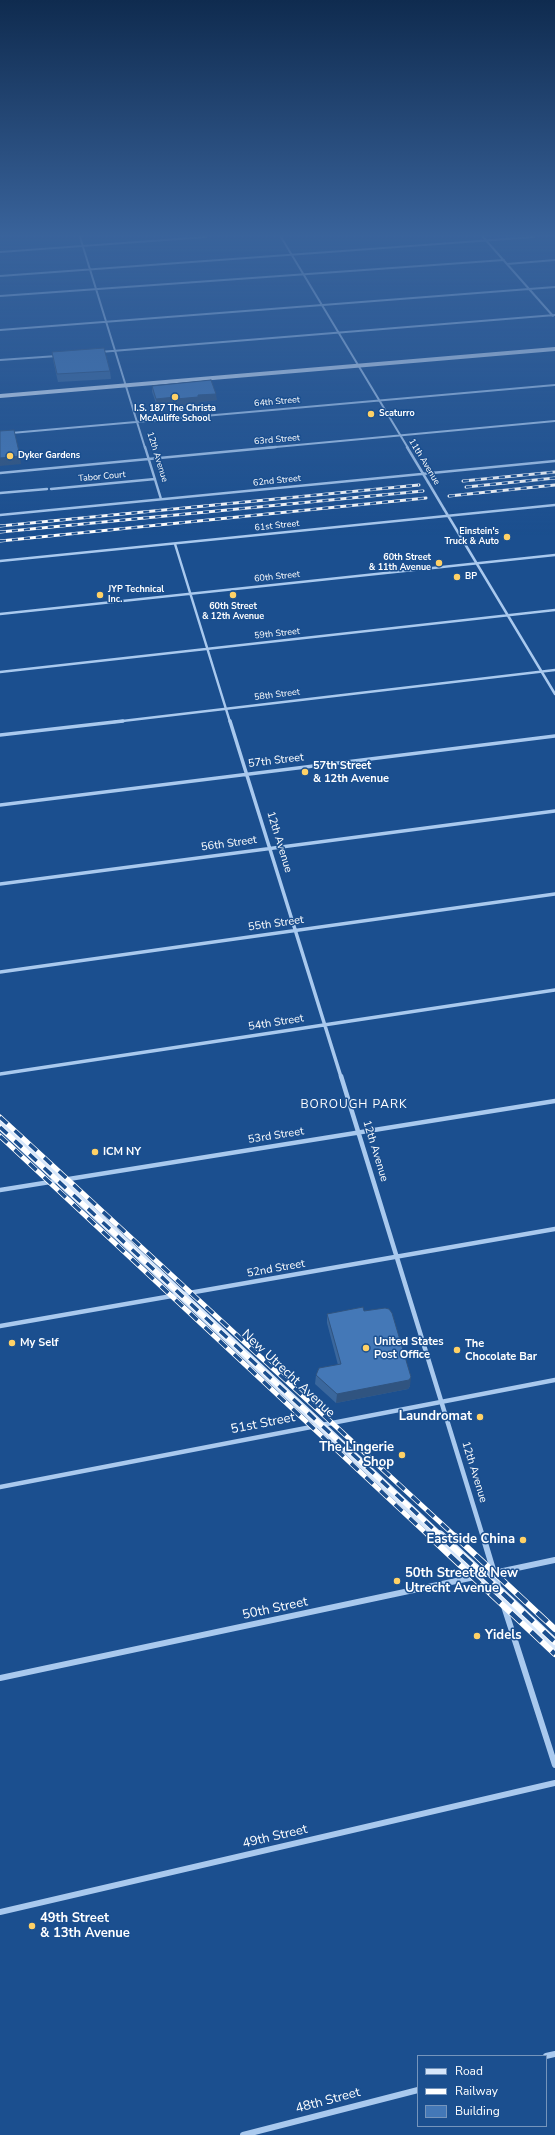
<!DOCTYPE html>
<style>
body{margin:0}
#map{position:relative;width:555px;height:2135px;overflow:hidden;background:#1b4f8f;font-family:"Nunito Sans",sans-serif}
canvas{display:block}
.legend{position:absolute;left:417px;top:2055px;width:130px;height:72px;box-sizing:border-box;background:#1b4f8f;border:1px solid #7695bc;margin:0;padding:5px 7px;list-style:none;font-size:12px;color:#fff}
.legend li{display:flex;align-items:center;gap:8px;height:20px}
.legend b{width:20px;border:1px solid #7695bc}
</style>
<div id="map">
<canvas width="555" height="2135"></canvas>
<ul class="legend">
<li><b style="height:5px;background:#d6e6fa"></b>Road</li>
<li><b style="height:5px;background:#fff"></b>Railway</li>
<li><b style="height:11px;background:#4478b7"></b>Building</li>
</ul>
</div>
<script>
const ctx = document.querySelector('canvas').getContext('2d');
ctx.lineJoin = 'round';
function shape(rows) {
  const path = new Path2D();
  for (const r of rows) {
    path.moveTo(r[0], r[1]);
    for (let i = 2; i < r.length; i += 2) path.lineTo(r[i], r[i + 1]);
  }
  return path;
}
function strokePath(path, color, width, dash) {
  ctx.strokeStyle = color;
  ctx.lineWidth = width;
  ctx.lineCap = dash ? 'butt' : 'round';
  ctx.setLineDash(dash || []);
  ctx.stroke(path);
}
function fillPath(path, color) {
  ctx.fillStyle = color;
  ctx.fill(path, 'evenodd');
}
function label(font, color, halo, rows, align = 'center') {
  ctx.font = font + ' "Nunito Sans",sans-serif';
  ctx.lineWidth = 3;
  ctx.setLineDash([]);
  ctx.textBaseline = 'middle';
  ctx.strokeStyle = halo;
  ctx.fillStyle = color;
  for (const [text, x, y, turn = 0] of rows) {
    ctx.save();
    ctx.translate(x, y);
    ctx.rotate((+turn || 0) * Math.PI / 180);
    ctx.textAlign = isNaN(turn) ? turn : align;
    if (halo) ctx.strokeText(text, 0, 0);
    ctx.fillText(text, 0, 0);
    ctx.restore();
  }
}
strokePath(shape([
 [80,237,145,448],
 [281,237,408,448],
 [483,237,553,316],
 [0,252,206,237],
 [507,264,555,260],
 [0,276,534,237],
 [0,296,504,260],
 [0,330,555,287],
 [100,352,555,315],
 [0,360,57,356],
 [0,434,555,385],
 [265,448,555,421]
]), '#a9c9ee', 2);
strokePath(shape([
 [145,447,161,499],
 [407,447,428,482],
 [0,473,276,447],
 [51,489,155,479],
 [0,493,47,489],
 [444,509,555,694],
 [0,515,555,461],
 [175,544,230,722],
 [0,561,555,505],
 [0,614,555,555],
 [0,672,555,610],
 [114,722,555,670]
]), '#a9c9ee', 2.5);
strokePath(shape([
 [230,721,341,1077],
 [0,735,123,721],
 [0,805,555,736],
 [0,884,555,811],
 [0,972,555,894],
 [0,1074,555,990]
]), '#a9c9ee', 3.5);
strokePath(shape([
 [341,1076,483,1537],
 [0,1190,555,1101],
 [0,1326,555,1229],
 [0,1487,555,1380]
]), '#a9c9ee', 4.5);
strokePath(shape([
 [483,1536,498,1586],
 [502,1600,555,1765],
 [0,1678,555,1560],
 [0,1912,555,1783],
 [546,2056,555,2054],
 [243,2135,418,2090]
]), '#a9c9ee', 6);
strokePath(shape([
 [0,396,555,349]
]), '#d6e6fa', 4);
strokePath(shape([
 [0,1125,440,1537]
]), '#d6e6fa', 9);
strokePath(shape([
 [439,1536,555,1645]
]), '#d6e6fa', 12);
const railFar2 = shape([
 [463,481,555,472],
 [466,487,555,478],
 [449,496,555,485],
 [0,526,419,485],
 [0,532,423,491],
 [0,541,426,498]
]);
const railFar1 = shape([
 [0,1117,456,1537],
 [0,1127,442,1537],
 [0,1136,430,1537]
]);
const rail = shape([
 [429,1536,555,1654],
 [441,1536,555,1642],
 [455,1536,555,1629]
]);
strokePath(railFar2, '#fff', 3);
strokePath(railFar1, '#fff', 5);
strokePath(rail, '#fff', 6);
strokePath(railFar2, '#1b4f8f', 2, [6]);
strokePath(railFar1, '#1b4f8f', 3.5, [10]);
strokePath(rail, '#1b4f8f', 4.5, [14]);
strokePath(shape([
 [428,482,444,509]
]), '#a9c9ee', 2.5);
fillPath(shape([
 [52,352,110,371,111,379,58,382,53,360],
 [152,386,217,400,199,402,199,404,176,406,176,404,157,406,152,392],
 [364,1311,410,1386,408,1389,336,1403,315,1384,316,1375,338,1365,327,1323,327,1314]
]), '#3a679d');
fillPath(shape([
 [216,394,217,400,199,402,199,404,176,406,176,399,198,395],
 [175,397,176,404,157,406,156,399],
 [20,456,21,464,0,466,0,458],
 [411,1377,410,1386,408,1389,336,1403,337,1394]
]), '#305480');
const building = shape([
 [104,348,110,371,57,374,52,352,104,348],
 [211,380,216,394,198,395,198,397,176,399,175,397,156,399,152,386,211,380],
 [14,430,20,456,0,458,0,431,14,430],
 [363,1307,364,1311,385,1308,389,1309,392,1313,411,1377,409,1380,337,1394,316,1375,319,1368,341,1364,327,1314,363,1307]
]);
fillPath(building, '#4478b7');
strokePath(building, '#305480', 1);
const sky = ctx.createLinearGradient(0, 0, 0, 536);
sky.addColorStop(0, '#0f2b4f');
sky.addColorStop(0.44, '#39639b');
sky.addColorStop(1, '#39639b00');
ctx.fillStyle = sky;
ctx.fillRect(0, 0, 555, 536);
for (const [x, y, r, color] of [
 [175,397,4,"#ffd166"],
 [371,414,4,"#ffd166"],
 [10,456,4,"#ffd166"],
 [507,537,4,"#ffd166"],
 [439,563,4,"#ffd166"],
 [457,577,4,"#ffd166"],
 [100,595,4,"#ffd166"],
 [233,595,4,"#ffd166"],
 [305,772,4,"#ffd166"],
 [95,1152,4,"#ffd166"],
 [12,1343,4,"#ffd166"],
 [366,1348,4,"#ffd166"],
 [457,1350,4,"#ffd166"],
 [480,1417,4,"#ffd166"],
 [402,1455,4,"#ffd166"],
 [523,1540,4,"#ffd166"],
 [397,1581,4,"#ffd166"],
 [477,1636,4,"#ffd166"],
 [32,1926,4,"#ffd166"]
]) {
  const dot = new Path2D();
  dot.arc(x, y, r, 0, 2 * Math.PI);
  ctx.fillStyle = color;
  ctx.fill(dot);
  strokePath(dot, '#1b4f8f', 1.5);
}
label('9px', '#fff', '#1b4f8f', [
 ["64th Street",277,402,-5],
 ["63rd Street",277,440,-5],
 ["12th Avenue",157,457,73],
 ["11th Avenue",424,462,59],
 ["Tabor Court",102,477,-5],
 ["62nd Street",277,481,-6],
 ["61st Street",277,526,-6],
 ["60th Street",277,577,-6],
 ["59th Street",277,634,-6],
 ["58th Street",277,695,-7]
]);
label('bold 9px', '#fff', '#1b4f8f', [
 ["I.S. 187 The Christa",175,409,"center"],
 ["McAuliffe School",175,419,"center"],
 ["Scaturro",379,414],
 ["Dyker Gardens",18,456],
 ["Einstein's",499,532,"right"],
 ["Truck & Auto",499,542,"right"],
 ["60th Street",431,558,"right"],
 ["& 11th Avenue",431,568,"right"],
 ["BP",465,577],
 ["JYP Technical",108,590],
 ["Inc.",108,600],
 ["60th Street",233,607,"center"],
 ["& 12th Avenue",233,617,"center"]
], 'left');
label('11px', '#fff', '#1b4f8f', [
 ["57th Street",276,761,-7],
 ["12th Avenue",279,842,73],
 ["56th Street",229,844,-8],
 ["55th Street",276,924,-8],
 ["54th Street",276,1023,-9],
 ["53rd Street",276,1136,-9],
 ["12th Avenue",375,1151,73],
 ["52nd Street",276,1269,-10],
 ["12th Avenue",474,1472,73]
]);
label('bold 11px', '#fff', '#1b4f8f', [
 ["57th Street",313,766],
 ["& 12th Avenue",313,779],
 ["ICM NY",103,1152],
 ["United States",374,1342],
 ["Post Office",374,1355],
 ["My Self",20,1343],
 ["The",465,1344],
 ["Chocolate Bar",465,1357]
], 'left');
ctx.letterSpacing = '1px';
label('12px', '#fff', '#1b4f8f', [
 ["BOROUGH PARK",354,1105]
]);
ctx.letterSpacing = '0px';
label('13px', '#fff', '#1b4f8f', [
 ["New Utrecht Avenue",288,1374,43],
 ["51st Street",263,1424,-11],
 ["50th Street",275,1609,-12],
 ["49th Street",275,1837,-13],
 ["48th Street",328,2101,-15]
]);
label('bold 13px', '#fff', '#1b4f8f', [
 ["Laundromat",472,1417],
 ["The Lingerie",394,1448],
 ["Shop",394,1463],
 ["Eastside China",515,1540],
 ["50th Street & New",405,1574,"left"],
 ["Utrecht Avenue",405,1589,"left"],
 ["Yidels",485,1636,"left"],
 ["49th Street",40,1919,"left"],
 ["& 13th Avenue",40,1934,"left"]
], 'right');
</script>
